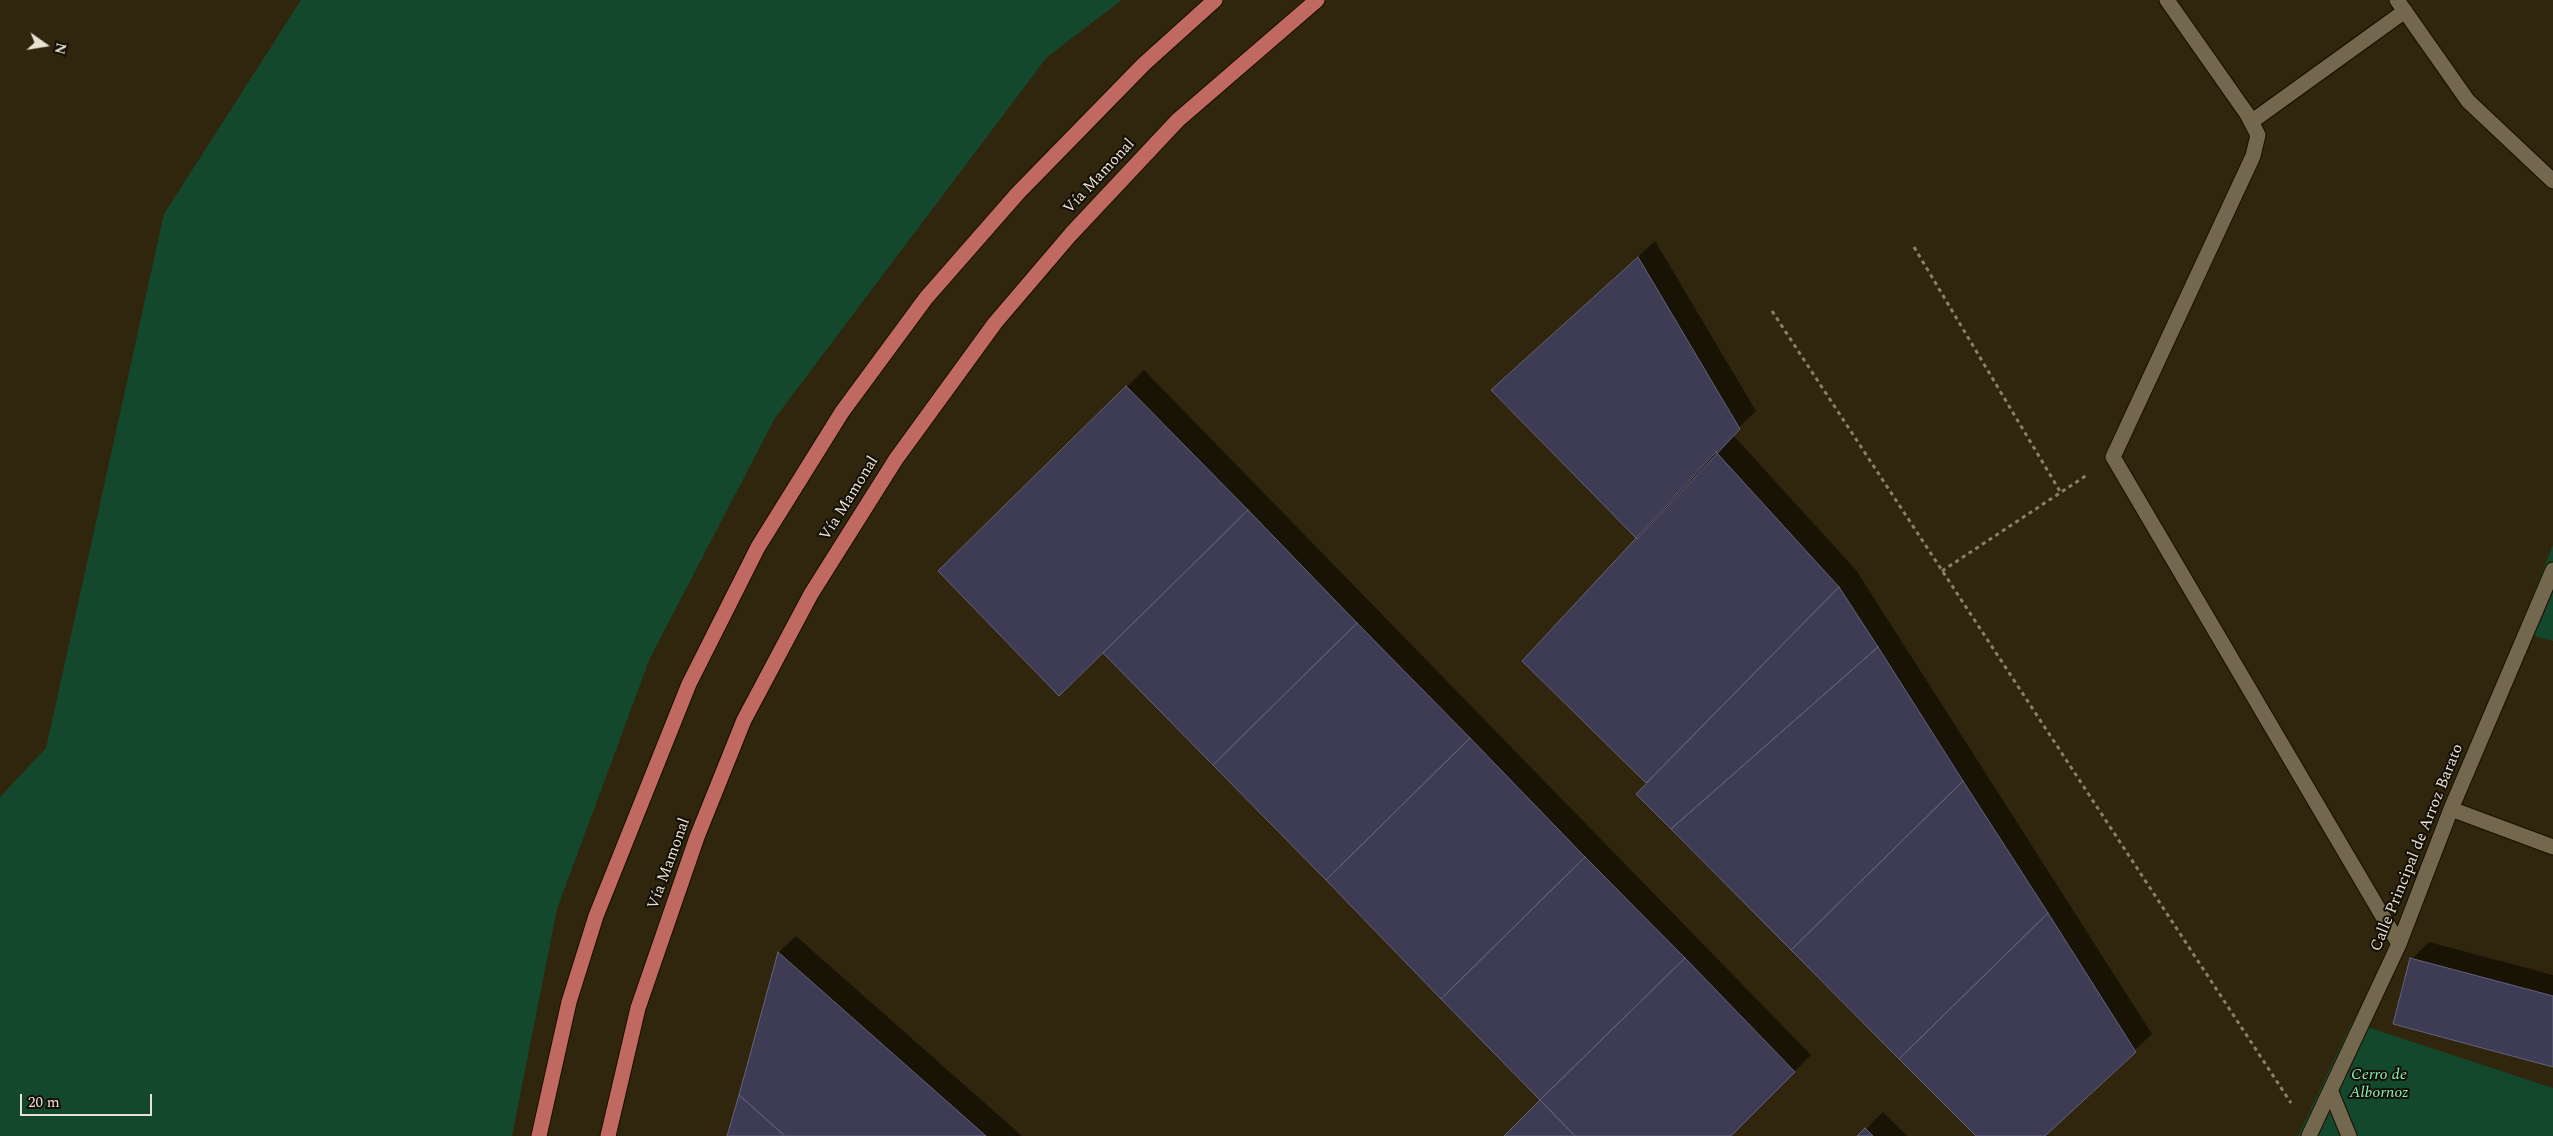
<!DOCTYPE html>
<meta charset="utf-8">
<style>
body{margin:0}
#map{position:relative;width:2553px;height:1136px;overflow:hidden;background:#30250d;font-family:Spectral,serif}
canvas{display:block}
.north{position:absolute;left:20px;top:20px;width:50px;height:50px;-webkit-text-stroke:4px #140f06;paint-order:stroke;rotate:103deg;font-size:14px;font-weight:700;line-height:20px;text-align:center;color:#e8e2d3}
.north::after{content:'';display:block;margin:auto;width:18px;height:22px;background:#e8e2d3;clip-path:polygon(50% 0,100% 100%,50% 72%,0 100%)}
.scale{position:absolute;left:20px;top:1094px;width:132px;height:22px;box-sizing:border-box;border:2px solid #e8e2d3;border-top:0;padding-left:6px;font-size:15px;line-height:18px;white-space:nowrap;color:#e8e2d3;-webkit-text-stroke:4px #140f06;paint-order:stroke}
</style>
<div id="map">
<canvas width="2553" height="1136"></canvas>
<div class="north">N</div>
<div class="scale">20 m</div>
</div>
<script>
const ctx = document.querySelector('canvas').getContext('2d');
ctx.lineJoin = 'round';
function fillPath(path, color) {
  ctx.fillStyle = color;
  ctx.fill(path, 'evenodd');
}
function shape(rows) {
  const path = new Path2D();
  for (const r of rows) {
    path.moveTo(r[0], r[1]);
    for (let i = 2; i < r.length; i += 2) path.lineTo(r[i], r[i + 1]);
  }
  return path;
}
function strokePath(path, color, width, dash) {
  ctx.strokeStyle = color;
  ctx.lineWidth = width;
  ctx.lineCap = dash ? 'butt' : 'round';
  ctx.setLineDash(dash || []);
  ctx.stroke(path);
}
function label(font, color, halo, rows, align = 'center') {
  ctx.font = font + ' Spectral,serif';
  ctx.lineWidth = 4;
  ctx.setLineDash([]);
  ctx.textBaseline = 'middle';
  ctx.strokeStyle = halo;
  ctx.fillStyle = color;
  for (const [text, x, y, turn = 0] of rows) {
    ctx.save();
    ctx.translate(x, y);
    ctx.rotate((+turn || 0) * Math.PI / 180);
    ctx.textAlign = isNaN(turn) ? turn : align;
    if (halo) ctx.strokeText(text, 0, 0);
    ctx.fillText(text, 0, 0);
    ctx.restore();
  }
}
fillPath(shape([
 [301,0,1122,0,1047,57,775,418,650,658,557,909,512,1136,0,1136,0,797,46,748,164,214],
 [2553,545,2553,641,2518,632],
 [2352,1022,2553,1088,2553,1136,2298,1136]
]), '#14482d');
fillPath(shape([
 [1655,241,1756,411,1732,434,1856,570,2152,1034,2043,1136,1978,1136,1648,783,1523,661,1638,539,1493,390],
 [1144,370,1811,1055,1729,1136,1506,1136,1542,1100,1103,651,940,571],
 [796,936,1022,1136,729,1136,779,952],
 [2429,942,2553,975,2553,1066,2412,959],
 [1883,1112,1907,1136,1859,1136]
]), '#0007');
const building = shape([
 [1638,257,1740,429,1637,539,1491,390,1638,257],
 [1126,386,1248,510,1059,696,938,571,1126,386],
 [1716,452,1839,587,1646,783,1522,661,1716,452],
 [1248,510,1357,623,1213,765,1103,653,1248,510],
 [1839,587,1878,647,1671,829,1636,794,1839,587],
 [1357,623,1470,738,1326,880,1213,765,1357,623],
 [1878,647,1963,781,1791,950,1671,829,1878,647],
 [1470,738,1585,857,1441,999,1326,880,1470,738],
 [1963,781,2048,913,1899,1059,1791,950,1963,781],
 [1585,857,1685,958,1540,1100,1441,999,1585,857],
 [2048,913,2136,1052,2045,1136,1976,1136,1899,1059,2048,913],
 [778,952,986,1136,785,1136,739,1095,778,952],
 [1685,958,1795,1072,1731,1136,1575,1136,1540,1100,1685,958],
 [2410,958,2553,996,2553,1067,2393,1024,2410,958],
 [739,1095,785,1136,727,1136,739,1095],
 [1540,1100,1575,1136,1504,1136,1540,1100],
 [1865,1128,1873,1136,1857,1136,1865,1128]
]);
fillPath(building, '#3e3b54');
strokePath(building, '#64627c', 1);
const minor = shape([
 [2167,0,2247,114,2258,135,2253,156,2113,457,2399,944],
 [2397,0,2468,101,2553,181],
 [2251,122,2405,11],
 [2451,809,2553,847],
 [2331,1092,2349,1136],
 [2309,1136,2399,944,2451,809,2553,570]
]);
const major = shape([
 [539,1136,569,1002,596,916,689,684,758,547,842,412,926,298,1018,193,1144,64,1215,0],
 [608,1136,638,1008,697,837,744,720,811,594,896,459,995,323,1071,234,1178,120,1317,0]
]);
strokePath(minor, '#180e00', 17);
strokePath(major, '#180e00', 17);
strokePath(shape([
 [1914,247,2061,493],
 [1772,311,2291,1103],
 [1942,571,2087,475]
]), '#88806c', 3, [4, 4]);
strokePath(minor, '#73674d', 15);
strokePath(major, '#bf6960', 15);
label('16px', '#e8e2d3', '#140f06', [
 ["Vía Mamonal",1100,177,-47],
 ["Vía Mamonal",850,499,-58],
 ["Calle Principal de Arroz Barato",2418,848,-68],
 ["Vía Mamonal",670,864,-70]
]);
label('italic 16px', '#86f0b1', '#140f06', [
 ["Cerro de",2379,1076],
 ["Albornoz",2379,1094]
]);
</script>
